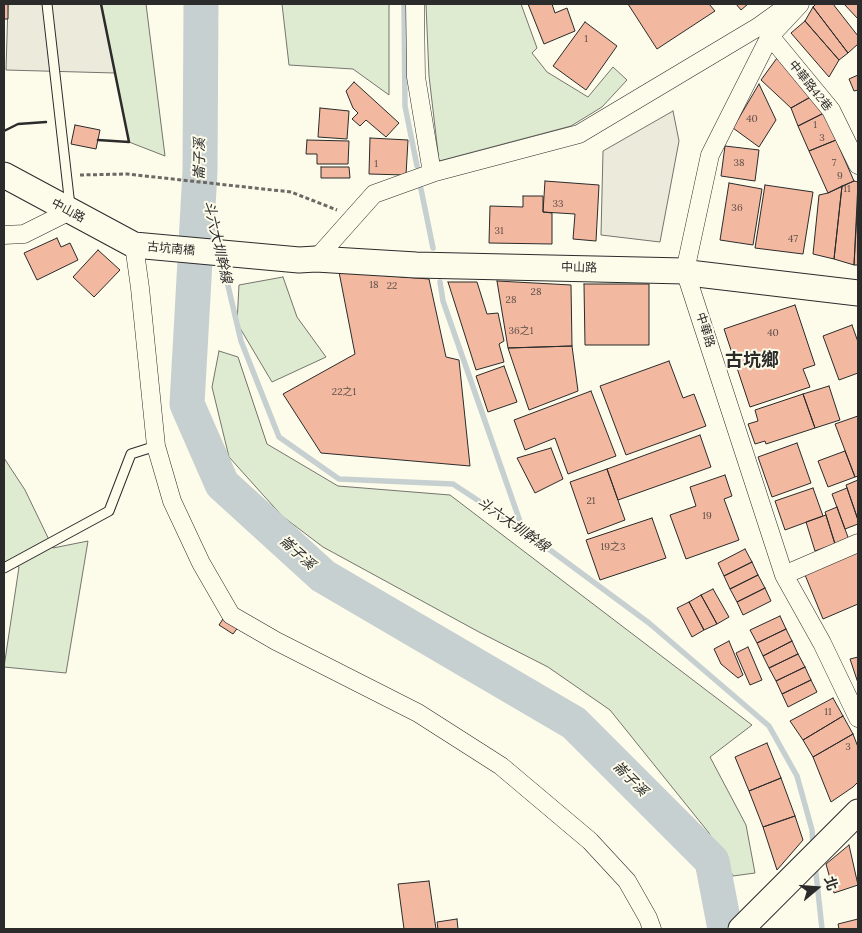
<!DOCTYPE html>
<meta charset="utf-8">
<style>
body{margin:0}
#map{position:relative;width:862px;height:933px;overflow:hidden;background:#fdfbea;font-family:Lora,"Noto Sans TC",serif}
canvas{display:block}
.frame{position:absolute;inset:0;border:5px solid #2b2b2b;pointer-events:none}
.north{position:absolute;left:792px;top:863px;width:50px;height:50px;-webkit-text-stroke:4px #fdfbea;paint-order:stroke;rotate:72deg;font-size:14px;font-weight:700;line-height:20px;text-align:center;color:#2b2b2b}
.north::after{content:'';display:block;margin:auto;width:18px;height:22px;background:#2b2b2b;clip-path:polygon(50% 0,100% 100%,50% 72%,0 100%)}
</style>
<div id="map">
<canvas width="862" height="933"></canvas>
<div class="frame"></div>
<div class="north">北</div>
</div>
<script>
const ctx = document.querySelector('canvas').getContext('2d');
ctx.lineJoin = 'round';
function fillPath(path, color) {
  ctx.fillStyle = color;
  ctx.fill(path, 'evenodd');
}
function shape(rows) {
  const path = new Path2D();
  for (const r of rows) {
    path.moveTo(r[0], r[1]);
    for (let i = 2; i < r.length; i += 2) path.lineTo(r[i], r[i + 1]);
  }
  return path;
}
function strokePath(path, color, width, dash) {
  ctx.strokeStyle = color;
  ctx.lineWidth = width;
  ctx.lineCap = dash ? 'butt' : 'round';
  ctx.setLineDash(dash || []);
  ctx.stroke(path);
}
function label(font, color, halo, rows, align = 'center') {
  ctx.font = font + ' Lora,"Noto Sans TC",serif';
  ctx.lineWidth = 4;
  ctx.setLineDash([]);
  ctx.textBaseline = 'middle';
  ctx.strokeStyle = halo;
  ctx.fillStyle = color;
  for (const [text, x, y, turn = 0] of rows) {
    ctx.save();
    ctx.translate(x, y);
    ctx.rotate((+turn || 0) * Math.PI / 180);
    ctx.textAlign = isNaN(turn) ? turn : align;
    if (halo) ctx.strokeText(text, 0, 0);
    ctx.fillText(text, 0, 0);
    ctx.restore();
  }
}
const green = shape([
 [101,4,146,4,165,156,129,142,101,4],
 [282,4,389,4,389,95,353,69,289,65,282,4],
 [426,4,521,4,537,48,532,53,547,72,588,97,613,67,627,80,602,107,571,126,439,161,429,76,426,4],
 [283,277,297,317,326,357,272,382,237,323,239,285,283,277],
 [219,351,238,357,267,444,338,486,450,495,752,725,710,757,746,825,755,873,733,876,709,833,610,710,548,667,479,632,323,547,282,516,229,457,212,387,219,351],
 [4,458,25,490,53,548,88,541,66,673,4,667,19,567,9,561,4,567,4,458]
]);
fillPath(green, '#deebd1');
strokePath(green, '#74746e', 1);
const parking = shape([
 [8,4,101,4,115,73,6,70,8,4],
 [673,111,679,141,660,242,601,235,603,151,673,111]
]);
fillPath(parking, '#eceadb');
strokePath(parking, '#74746e', 1);
strokePath(shape([
 [404,4,405,106,417,166],
 [200,171,218,246],
 [421,189,433,248],
 [222,260,241,341,279,437,339,479,453,484,523,530,649,623,769,726,797,776,812,830,813,845],
 [440,282,443,301,523,530],
 [815,864,822,929]
]), '#c7d0d0', 5.5);
strokePath(shape([
 [201,4,200,171,187,404,222,484,323,576,574,723,712,861,725,929]
]), '#c7d0d0', 35);
const building = shape([
 [4,4,8,4,8,19,4,19,4,4],
 [528,4,552,4,555,13,567,8,575,31,544,44,528,4],
 [628,4,709,4,715,11,657,49,628,4],
 [736,4,748,4,741,10,736,4],
 [816,4,833,4,858,36,858,44,848,53,813,7,816,4],
 [844,4,858,4,858,19,844,4],
 [813,7,848,53,839,60,805,21,813,7],
 [805,21,839,60,829,77,791,33,805,21],
 [585,22,617,46,586,90,553,66,585,22],
 [777,58,814,95,791,108,761,80,777,58],
 [858,75,858,90,854,91,849,79,858,75],
 [354,82,399,123,386,137,366,120,360,126,352,119,358,113,353,108,346,91,354,82],
 [759,84,776,120,759,147,733,128,759,84],
 [814,95,824,113,798,126,791,108,814,95],
 [320,108,349,111,347,139,318,137,320,108],
 [824,113,836,140,809,151,798,126,824,113],
 [75,125,100,130,96,149,71,144,75,125],
 [370,138,408,140,406,175,369,174,370,138],
 [307,140,349,141,348,164,317,164,317,154,306,154,307,140],
 [836,140,854,181,828,193,809,151,836,140],
 [725,146,759,150,755,181,721,176,725,146],
 [321,167,349,167,350,178,321,178,321,167],
 [545,181,599,185,596,241,573,239,575,214,543,212,545,181],
 [854,181,858,182,854,265,834,259,842,186,854,181],
 [729,183,762,189,753,245,720,240,729,183],
 [765,185,813,192,803,254,755,248,765,185],
 [842,186,834,259,813,254,819,195,828,193,842,186],
 [523,196,543,196,543,212,552,213,552,244,489,243,490,206,523,207,523,196],
 [858,196,858,265,854,265,858,196],
 [57,238,61,247,70,243,78,260,37,280,24,253,57,238],
 [98,250,120,270,94,297,73,277,98,250],
 [339,272,429,279,446,357,459,360,470,466,321,453,283,394,355,354,339,272],
 [497,281,571,285,572,346,508,348,497,281],
 [448,282,477,282,487,314,498,313,504,341,499,344,504,362,476,370,448,282],
 [584,284,649,284,649,345,585,345,584,284],
 [795,305,815,365,803,369,810,387,750,407,724,329,795,305],
 [852,325,858,342,858,373,839,380,823,336,852,325],
 [572,346,578,391,529,410,508,348,572,346],
 [669,361,683,398,694,394,706,426,626,455,600,386,669,361],
 [504,366,517,402,488,412,476,376,504,366],
 [829,386,840,420,815,428,803,394,829,386],
 [591,391,616,456,568,474,555,438,525,450,514,420,591,391],
 [803,394,815,428,766,444,765,441,755,444,748,424,758,421,755,410,803,394],
 [858,416,858,476,855,477,835,424,858,416],
 [700,435,711,467,618,500,607,469,700,435],
 [797,443,811,483,772,497,758,457,797,443],
 [551,448,563,479,535,493,517,458,551,448],
 [845,451,855,477,828,487,818,461,845,451],
 [607,469,625,520,588,534,570,482,607,469],
 [725,475,732,496,724,499,739,540,686,559,670,515,696,506,690,487,725,475],
 [858,480,858,520,846,485,858,480],
 [813,488,823,516,785,530,775,501,813,488],
 [847,488,858,520,858,524,845,529,832,494,847,488],
 [837,507,849,540,835,544,825,512,837,507],
 [826,515,835,544,815,551,806,522,826,515],
 [652,518,666,558,600,580,586,540,652,518],
 [858,547,858,604,823,619,803,570,858,547],
 [745,549,752,562,724,576,718,563,745,549],
 [752,562,758,575,730,589,724,576,752,562],
 [758,575,765,588,737,602,730,589,758,575],
 [765,588,771,601,743,615,737,602,765,588],
 [713,589,729,617,717,624,701,595,713,589],
 [701,595,717,624,704,630,689,602,701,595],
 [689,602,704,630,692,637,677,608,689,602],
 [225,616,239,626,233,634,219,625,225,616],
 [780,616,786,629,757,643,750,630,780,616],
 [786,629,792,641,763,656,757,643,786,629],
 [729,641,743,675,738,678,721,664,714,649,729,641],
 [792,641,798,654,769,668,763,656,792,641],
 [748,647,762,680,750,685,736,653,748,647],
 [798,654,805,667,776,681,769,668,798,654],
 [858,657,858,683,850,659,858,657],
 [805,667,811,680,782,694,776,681,805,667],
 [811,680,817,692,788,707,782,694,811,680],
 [833,698,843,716,803,740,790,721,833,698],
 [843,716,853,734,813,757,803,740,843,716],
 [853,734,858,747,858,782,853,787,831,802,813,757,853,734],
 [767,743,781,778,749,791,735,757,767,743],
 [781,778,795,816,763,827,749,791,781,778],
 [795,816,803,840,777,870,763,827,795,816],
 [849,845,858,885,834,893,826,864,849,845],
 [429,881,436,929,404,929,398,884,429,881],
 [457,919,458,929,438,929,437,922,457,919],
 [858,919,858,929,839,929,838,924,858,919]
]);
fillPath(building, '#f2b8a0');
strokePath(building, '#2b2b2b', 1);
const lane = shape([
 [47,4,70,206],
 [4,568,109,511,131,454,156,446]
]);
const street = shape([
 [415,4,416,77,432,173],
 [800,4,770,36,710,155,685,271,784,575,822,643,858,718],
 [770,36,831,110,858,165],
 [4,235,24,234,70,211],
 [134,245,140,288,156,446,172,501,201,563,231,615,276,641,418,713,501,766,590,841,627,881,648,918,652,929],
 [316,259,374,194,435,172,579,134,758,27,790,4],
 [784,575,858,543]
]);
const secondary = shape([
 [4,175,134,245,299,260,316,259,416,265,685,271,689,273,858,293],
 [741,929,858,812]
]);
strokePath(lane, '#2b2b2b', 11);
strokePath(street, '#2b2b2b', 19);
strokePath(secondary, '#2b2b2b', 27);
strokePath(shape([
 [80,175,127,174,291,192,337,210]
]), '#6a6964', 3, [4, 2.5]);
strokePath(lane, '#fdfbea', 9);
strokePath(street, '#fdfbea', 18);
strokePath(secondary, '#fdfbea', 25);
strokePath(shape([
 [4,131,18,124,46,122],
 [98,140,129,142,101,4]
]), '#2b2b2b', 2.5);
label('10px', '#5d4e48', null, [
 ["1",586,39],
 ["40",752,119],
 ["1",815,125],
 ["3",822,138],
 ["38",739,163],
 ["7",834,163],
 ["1",376,164],
 ["9",840,176],
 ["11",847,189],
 ["33",558,204],
 ["36",737,208],
 ["31",499,231],
 ["47",793,239],
 ["18",374,285],
 ["22",392,286],
 ["28",536,292],
 ["28",511,300],
 ["36之1",521,331],
 ["40",773,333],
 ["22之1",344,392],
 ["21",591,501],
 ["19",707,516],
 ["19之3",613,547],
 ["11",828,712],
 ["3",848,747]
]);
label('12px', '#2b2b2b', '#fdfbea', [
 ["中華路42巷",810,86,51],
 ["中山路",68,211,28],
 ["古坑南橋",171,249,5],
 ["中山路",579,268,1],
 ["中華路",705,330,72]
]);
label('italic 14px', '#2b2b2b', '#fdfbea', [
 ["崙子溪",200,159,-89],
 ["斗六大圳幹線",217,242,77],
 ["斗六大圳幹線",513,525,35],
 ["崙子溪",297,553,42],
 ["崙子溪",630,779,45]
]);
label('bold 18px', '#2b2b2b', '#fdfbea', [
 ["古坑鄉",752,361]
]);
</script>
